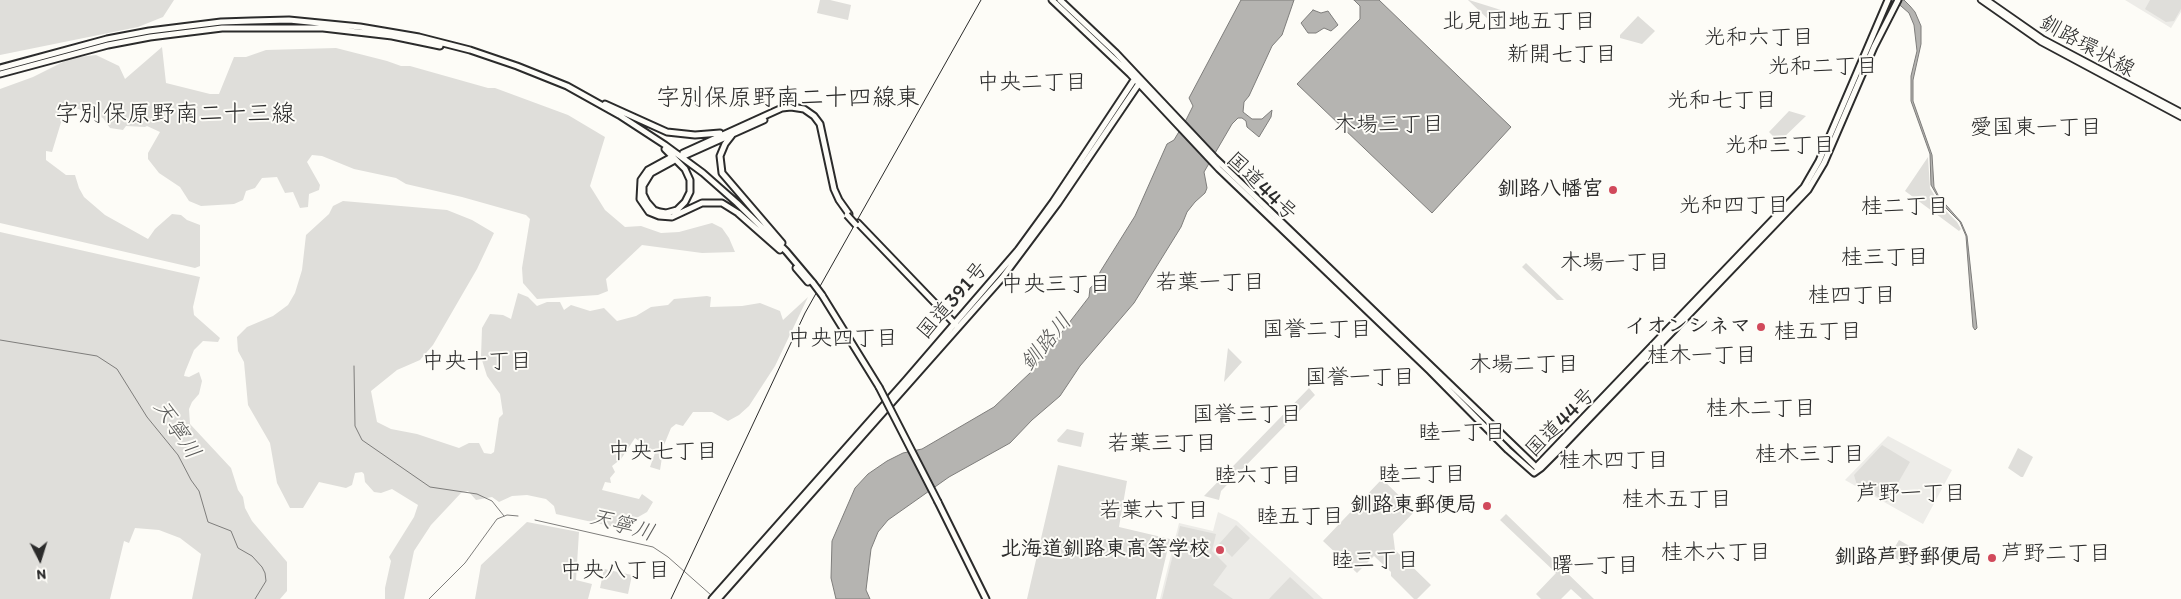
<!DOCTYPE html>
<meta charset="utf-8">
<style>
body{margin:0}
#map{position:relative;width:2181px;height:599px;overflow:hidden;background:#fdfcf7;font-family:Itim,sans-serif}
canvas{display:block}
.north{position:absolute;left:15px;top:534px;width:50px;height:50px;-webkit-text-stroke:4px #fdfcf7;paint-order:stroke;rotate:175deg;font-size:14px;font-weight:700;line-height:20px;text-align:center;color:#2b2b2b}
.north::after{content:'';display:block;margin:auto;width:18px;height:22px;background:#2b2b2b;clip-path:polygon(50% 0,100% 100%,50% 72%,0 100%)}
</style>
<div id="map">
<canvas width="2181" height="599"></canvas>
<div class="north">N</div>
</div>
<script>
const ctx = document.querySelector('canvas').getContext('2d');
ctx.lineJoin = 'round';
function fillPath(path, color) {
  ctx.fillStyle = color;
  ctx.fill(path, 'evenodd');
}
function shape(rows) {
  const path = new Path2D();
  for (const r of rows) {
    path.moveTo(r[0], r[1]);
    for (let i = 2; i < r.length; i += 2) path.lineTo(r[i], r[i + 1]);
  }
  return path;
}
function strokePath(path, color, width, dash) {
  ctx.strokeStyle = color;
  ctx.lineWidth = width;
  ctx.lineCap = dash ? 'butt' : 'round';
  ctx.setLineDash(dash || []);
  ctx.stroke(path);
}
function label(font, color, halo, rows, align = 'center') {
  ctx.font = font + ' Itim,"Klee One",sans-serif';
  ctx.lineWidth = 4;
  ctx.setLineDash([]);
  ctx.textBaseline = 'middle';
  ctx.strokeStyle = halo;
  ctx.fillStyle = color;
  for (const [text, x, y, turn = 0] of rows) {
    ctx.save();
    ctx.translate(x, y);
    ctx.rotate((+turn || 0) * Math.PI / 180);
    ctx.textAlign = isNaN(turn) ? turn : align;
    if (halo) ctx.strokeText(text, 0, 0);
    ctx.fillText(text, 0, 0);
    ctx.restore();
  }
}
fillPath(shape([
 [2125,0,2181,0,2181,12,2171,28],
 [1888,436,1952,470,1923,524,1845,480],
 [1218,512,1237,521,1323,599,1160,599,1179,523,1213,531]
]), '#edece8');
fillPath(shape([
 [0,0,174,0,163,17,138,27,0,55],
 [820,0,830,0,851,5,848,20,817,13],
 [1468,0,1469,0,1501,10,1490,21],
 [2150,0,2181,0,2181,9,2174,21,2166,22,2145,9],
 [1638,16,1655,31,1642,44,1620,38,1620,35],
 [162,47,166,83,210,94,219,94,234,57,246,57,266,50,336,48,387,61,401,66,410,66,488,88,495,88,568,115,605,137,590,186,605,210,625,227,641,226,661,233,679,232,712,223,722,228,729,238,735,252,702,253,642,245,606,279,608,291,598,295,537,299,523,283,522,268,530,219,526,215,462,197,406,184,396,178,354,169,322,156,312,155,307,162,320,185,319,190,309,194,308,207,300,208,293,192,285,193,277,177,262,178,255,188,246,191,243,200,234,204,201,206,189,201,180,187,159,173,148,159,148,153,160,132,147,126,145,127,126,126,123,130,110,128,103,118,62,103,59,111,63,116,52,152,46,151,46,160,66,175,75,175,79,188,84,197,105,215,148,239,155,229,172,214,181,215,187,220,200,225,200,266,195,268,0,223,0,89,33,77,71,58,96,55,119,66,125,79],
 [1789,111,1806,116,1779,142,1769,132],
 [1928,157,1930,188,1941,206,1957,222,1961,229,1959,231,1905,191],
 [343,201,447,210,472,220,494,233,477,269,433,345,420,360,397,370,371,391,377,422,391,429,417,434,459,448,469,443,479,443,484,453,491,454,494,452,499,418,503,414,500,394,487,376,481,357,482,328,490,314,503,315,511,319,518,293,528,297,537,306,547,302,560,302,564,310,571,305,590,311,604,308,617,321,636,316,651,307,668,305,674,299,707,296,711,297,710,307,742,306,760,303,780,311,783,320,808,297,775,366,749,406,739,415,728,421,712,412,693,412,683,426,676,424,671,428,664,445,660,470,650,467,655,453,635,438,621,459,612,466,615,472,610,478,611,483,605,482,602,490,639,499,642,494,653,502,647,512,619,528,556,514,554,506,546,499,527,495,512,496,499,502,492,497,476,500,468,491,461,493,431,525,414,551,404,599,385,599,385,588,391,561,389,557,414,517,418,505,392,489,381,493,374,492,365,482,364,474,362,472,355,473,352,485,346,488,319,482,303,508,290,508,277,483,270,443,248,405,244,362,238,351,237,337,247,327,273,316,288,305,295,293,302,270,306,235,329,214,333,206],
 [0,232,200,277,193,307,194,315,220,338,218,342,203,341,194,350,185,372,184,376,189,377,199,372,202,381,199,394,192,402,189,409,190,424,231,468,238,490,243,497,245,508,252,521,287,562,287,591,280,599,192,599,201,554,180,538,159,530,135,528,129,543,124,541,110,599,0,599],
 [1526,263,1564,300,1557,300,1522,267],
 [1228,348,1242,362,1224,382],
 [1309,388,1315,395,1221,491,1219,500,1204,496],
 [1067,429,1084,433,1081,447,1058,442,1057,440],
 [1882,445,1910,462,1887,502,1857,485,1854,475],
 [2018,448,2033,457,2023,477,2021,477,2008,468],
 [1058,465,1127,481,1119,527,1170,539,1156,599,1027,599],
 [1382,479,1415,511,1393,534,1395,550,1431,585,1417,599,1414,599,1391,576,1391,572,1374,556,1357,573,1323,541],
 [1506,514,1594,599,1582,599,1571,589,1561,599,1541,599,1536,594,1556,573,1500,520],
 [527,522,579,532,576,580,592,584,588,599,475,599,481,565],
 [1236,525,1250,538,1232,557,1219,544],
 [1180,526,1216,534,1212,551,1227,566,1213,585,1233,599,1162,599],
 [1899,540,1920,552,1911,567,1890,555],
 [604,569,632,575,628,594,600,588],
 [1290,577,1314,599,1269,599]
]), '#dfdeda');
const water = shape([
 [1241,0,1294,0,1282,35,1272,46,1249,96,1244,102,1243,112,1252,119,1262,119,1272,110,1271,117,1259,137,1247,127,1246,121,1242,118,1238,118,1232,124,1204,172,1207,188,1205,193,1195,202,1187,212,1181,227,1134,303,1080,366,1060,396,1032,420,1010,443,949,477,888,520,878,532,871,549,866,590,870,599,836,599,831,578,832,541,855,488,868,474,887,461,903,453,922,449,994,407,1031,372,1089,297,1090,288,1098,281,1100,272,1135,216,1167,144,1174,140,1186,120,1193,106,1189,98,1241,0],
 [1354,0,1379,0,1511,127,1432,213,1297,84,1360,19,1360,6,1354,0],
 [1894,0,1904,0,1910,6,1915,12,1921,26,1921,44,1913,80,1913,101,1932,155,1934,187,1939,197,1961,222,1967,236,1977,328,1975,330,1973,327,1966,236,1960,222,1942,204,1931,185,1930,154,1911,101,1911,76,1917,51,1914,25,1909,13,1894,0],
 [1313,10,1321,13,1328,11,1338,25,1331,31,1324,28,1316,33,1308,33,1301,23,1313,10]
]);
fillPath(water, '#b5b4b1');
strokePath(water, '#7e7d7b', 1);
strokePath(shape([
 [0,340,97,356,117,369,147,417,178,455,191,480,199,491,208,522,231,531,238,548,252,556,262,567,265,573,266,581,255,599],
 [354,366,355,426,362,440,430,487,477,494,492,501,504,516],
 [535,520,653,547,668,557,711,595],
 [429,599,465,563,497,519,507,515,518,516]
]), '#7e7d7b', 1);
const major = shape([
 [1981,0,2041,42,2181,117],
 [1987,0,2043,39,2181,112]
]);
const highway = shape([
 [1052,0,1130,74,1219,169,1430,371,1508,450,1534,473,1541,468,1563,446,1808,190,1824,163,1874,47,1898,0],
 [1060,0,1116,53,1215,158,1536,467,1804,187,1819,161,1888,0],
 [0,68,107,39,149,31,221,22,251,21,289,20,360,27,419,37,470,50,517,66,567,86,619,115,665,145,703,173,737,203,786,251,813,283],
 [0,74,108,45,150,37,222,28,323,28,392,36,440,46],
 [605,104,667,132,695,135,720,133],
 [732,135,725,144,720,156,722,173,782,243],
 [665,149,685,169,690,180,690,192,685,202,677,210,666,213,660,212,654,210,647,202,643,194,643,186,651,173,673,161],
 [683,153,782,108,791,107,804,109,814,116,820,124,834,189,839,200,849,214],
 [686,155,764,120],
 [670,158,648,170,641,180,640,199,649,212,659,216,672,217,702,203,722,203,738,213,780,250],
 [858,223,956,325],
 [796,268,808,282],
 [822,295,879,387],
 [938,502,986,599],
 [712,599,906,380,1018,250,1053,202,1136,77],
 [718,599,1002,278,1058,203,1140,82]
]);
strokePath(major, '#2b2b2b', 8);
strokePath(highway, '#2b2b2b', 9);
strokePath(major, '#fdfcf7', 4.5);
strokePath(highway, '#fdfcf7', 5);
strokePath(shape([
 [671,599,805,313,981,0]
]), '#2b2b2b', 1);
const highwayBridge = shape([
 [847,215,856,225],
 [813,283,822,295],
 [879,387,938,502]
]);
strokePath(highwayBridge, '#2b2b2b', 9, []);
strokePath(highwayBridge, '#fdfcf7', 5);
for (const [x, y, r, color] of [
 [1613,190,5,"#d1495b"],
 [1761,327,5,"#d1495b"],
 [1487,506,5,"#d1495b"],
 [1220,550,5,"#d1495b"],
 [1992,558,5,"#d1495b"]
]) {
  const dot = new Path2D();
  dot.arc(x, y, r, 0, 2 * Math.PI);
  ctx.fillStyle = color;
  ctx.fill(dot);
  strokePath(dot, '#fdfcf7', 2);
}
label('21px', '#2b2b2b', '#fdfcf7', [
 ["釧路環状線",2087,47,29],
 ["国道44号",1261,187,44],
 ["国道391号",953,301,-49],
 ["国道44号",1561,423,-45]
]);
label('bold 21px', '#2b2b2b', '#fdfcf7', [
 ["釧路八幡宮",1603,190],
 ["イオンシネマ",1751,327],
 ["釧路東郵便局",1477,506],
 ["北海道釧路東高等学校",1210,550],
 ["釧路芦野郵便局",1982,558]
], 'right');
label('22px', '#2b2b2b', '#fdfcf7', [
 ["北見団地五丁目",1519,22],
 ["光和六丁目",1759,38],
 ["新開七丁目",1562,55],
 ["光和二丁目",1823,67],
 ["中央二丁目",1032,83],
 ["光和七丁目",1722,101],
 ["木場三丁目",1389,125],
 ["愛国東一丁目",2036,128],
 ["光和三丁目",1780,146],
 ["光和四丁目",1734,206],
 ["桂二丁目",1905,207],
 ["桂三丁目",1885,258],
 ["木場一丁目",1615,263],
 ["若葉一丁目",1210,283],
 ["中央三丁目",1056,285],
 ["桂四丁目",1852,296],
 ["国誉二丁目",1317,330],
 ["桂五丁目",1818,332],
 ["中央四丁目",843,339],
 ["桂木一丁目",1702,356],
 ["中央十丁目",477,362],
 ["木場二丁目",1524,365],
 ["国誉一丁目",1360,378],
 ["桂木二丁目",1761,409],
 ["国誉三丁目",1247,415],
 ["睦一丁目",1462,433],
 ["若葉三丁目",1162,444],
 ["中央七丁目",663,452],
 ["桂木三丁目",1810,455],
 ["桂木四丁目",1614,461],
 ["睦二丁目",1422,475],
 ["睦六丁目",1258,476],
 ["芦野一丁目",1911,494],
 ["桂木五丁目",1677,500],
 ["若葉六丁目",1154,511],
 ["睦五丁目",1300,517],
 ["桂木六丁目",1716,553],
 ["芦野二丁目",2056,554],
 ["睦三丁目",1375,561],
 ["曙一丁目",1595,566],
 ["中央八丁目",615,571]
]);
label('italic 22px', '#5b5b5a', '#fdfcf7', [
 ["釧路川",1047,343,-50],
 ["天寧川",176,430,56],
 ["天寧川",622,526,16]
]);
label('24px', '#2b2b2b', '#fdfcf7', [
 ["字別保原野南二十四線東",788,99],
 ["字別保原野南二十三線",175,115]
]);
</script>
